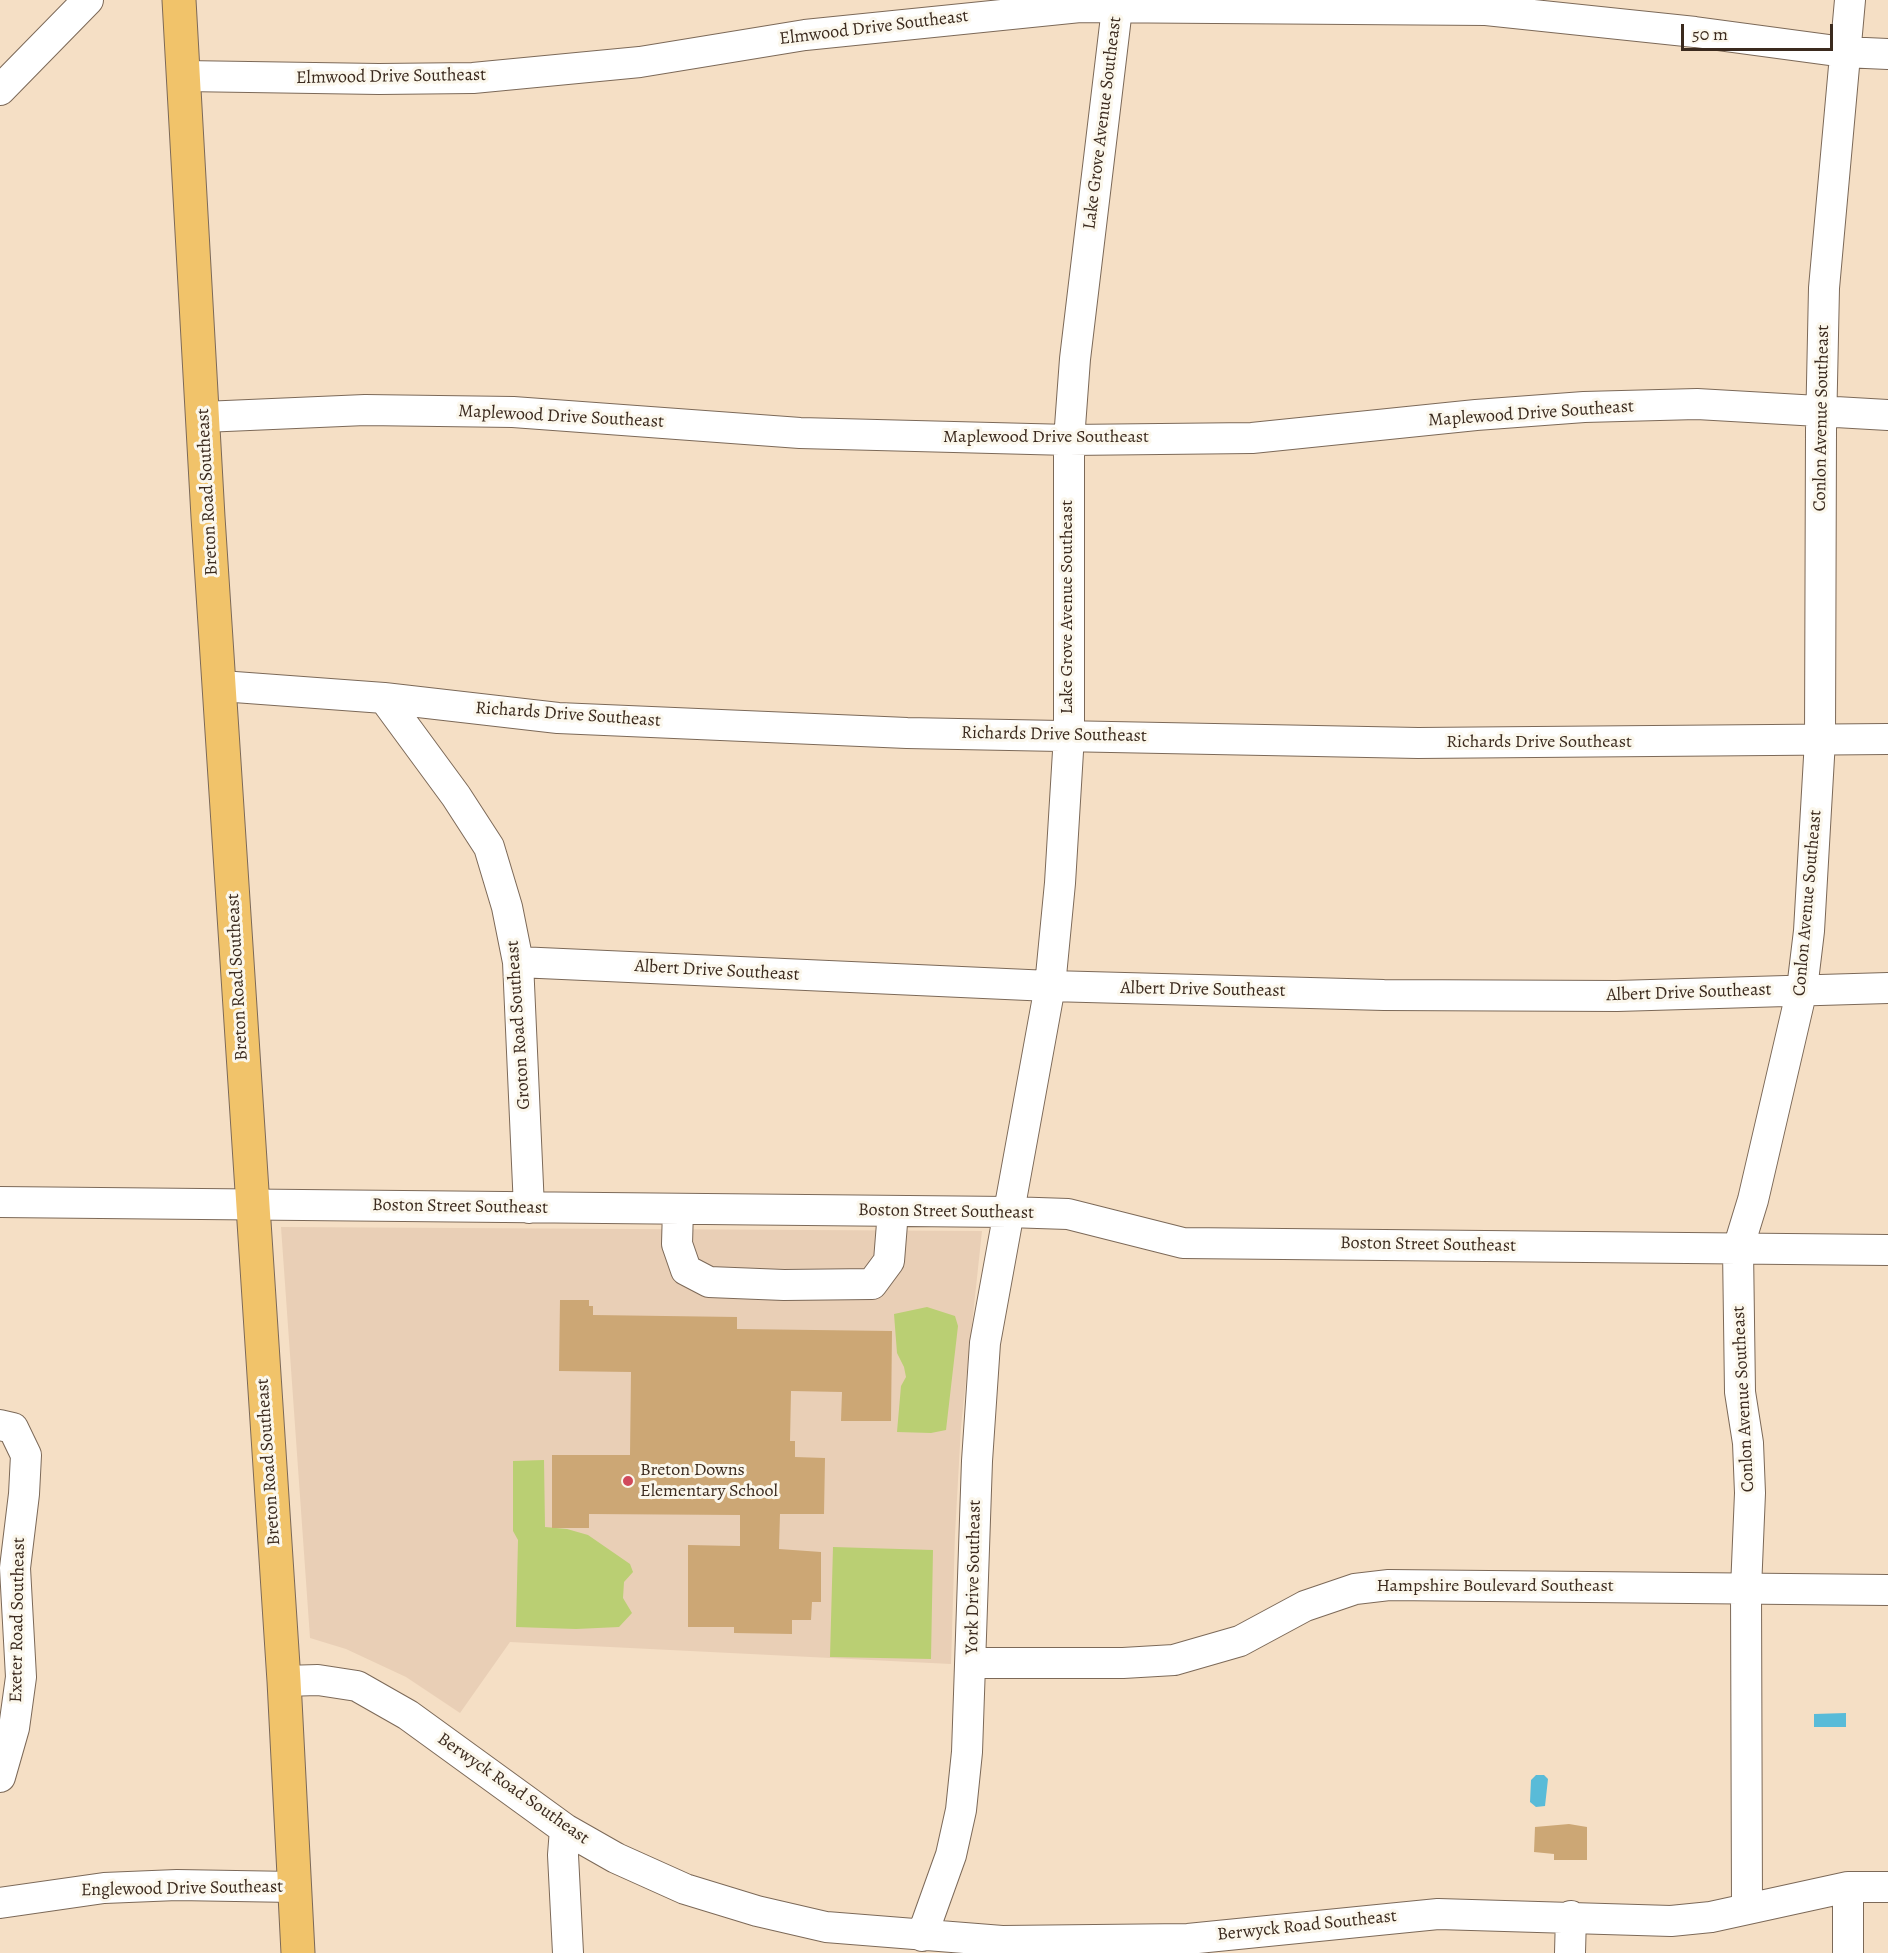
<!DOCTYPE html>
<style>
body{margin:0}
#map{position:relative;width:1888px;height:1953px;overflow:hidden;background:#f5dfc5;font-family:Alegreya,serif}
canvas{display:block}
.scale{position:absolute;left:1681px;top:24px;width:152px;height:27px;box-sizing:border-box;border:3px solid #3b2a1e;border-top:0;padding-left:8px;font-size:18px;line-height:21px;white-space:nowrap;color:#3b2a1e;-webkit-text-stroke:4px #fbf7ec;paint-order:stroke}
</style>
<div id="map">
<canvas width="1888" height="1953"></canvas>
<div class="scale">50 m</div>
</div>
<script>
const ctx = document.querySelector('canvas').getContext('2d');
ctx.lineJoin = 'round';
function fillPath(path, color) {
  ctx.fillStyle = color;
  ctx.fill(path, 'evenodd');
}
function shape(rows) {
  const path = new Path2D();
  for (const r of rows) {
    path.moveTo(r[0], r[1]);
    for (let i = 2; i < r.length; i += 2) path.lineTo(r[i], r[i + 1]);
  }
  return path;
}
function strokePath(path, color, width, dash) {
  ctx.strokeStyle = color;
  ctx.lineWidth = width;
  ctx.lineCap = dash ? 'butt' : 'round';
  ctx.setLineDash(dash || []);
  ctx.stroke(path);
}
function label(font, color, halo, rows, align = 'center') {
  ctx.font = font + ' Alegreya,serif';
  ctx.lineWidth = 6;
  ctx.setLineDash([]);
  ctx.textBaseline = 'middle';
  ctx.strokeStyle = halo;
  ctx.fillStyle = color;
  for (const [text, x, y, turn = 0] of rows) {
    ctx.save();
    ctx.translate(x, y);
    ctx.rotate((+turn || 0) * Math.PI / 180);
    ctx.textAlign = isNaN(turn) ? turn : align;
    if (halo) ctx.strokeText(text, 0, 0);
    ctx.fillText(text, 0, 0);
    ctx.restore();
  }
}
fillPath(shape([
 [281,1227,982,1231,961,1427,955,1534,951,1664,510,1642,460,1713,406,1677,346,1649,310,1638]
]), '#e9cfb6');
fillPath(shape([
 [927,1307,955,1316,958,1326,946,1430,931,1433,897,1432,901,1386,906,1377,904,1367,897,1353,894,1314],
 [544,1460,545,1527,567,1529,588,1535,630,1564,633,1572,624,1582,623,1598,632,1613,619,1627,576,1629,516,1627,518,1540,513,1531,513,1461],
 [833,1547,933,1550,931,1659,830,1657]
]), '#bacf73');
fillPath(shape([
 [1846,1713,1846,1727,1814,1727,1814,1714],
 [1536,1775,1544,1775,1548,1779,1545,1806,1536,1807,1530,1802,1531,1780]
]), '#59bbd8');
fillPath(shape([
 [560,1300,589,1300,589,1306,593,1306,593,1315,737,1317,737,1329,892,1331,891,1421,841,1421,842,1392,791,1391,790,1441,795,1441,795,1457,825,1458,824,1514,780,1514,779,1549,821,1552,821,1602,812,1602,811,1620,792,1620,792,1634,734,1633,734,1627,688,1627,688,1545,740,1546,740,1515,589,1514,589,1528,552,1528,552,1455,630,1455,631,1372,559,1371],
 [1569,1824,1587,1827,1587,1860,1554,1860,1554,1854,1534,1852,1535,1827]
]), '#cca775');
const minor = shape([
 [184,76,379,79,473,78,640,62,805,35,1080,7,1486,10,1695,32,1844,52,1888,54],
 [0,90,88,0],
 [203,417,365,410,513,412,800,433,1069,440,1252,438,1476,415,1584,407,1697,404,1888,415],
 [221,686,384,698,558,718,907,733,1418,743,1888,739],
 [384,698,456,796,489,847,507,907,518,962,529,1208],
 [518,962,1050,986,1384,995,1617,996,1888,988],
 [0,1202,1008,1212,1068,1214,1183,1243,1888,1250],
 [678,1209,677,1244,686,1270,709,1282,784,1285,872,1284,889,1261,893,1211],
 [0,1425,13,1428,26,1455,24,1494,15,1568,21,1677,14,1728,0,1777],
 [972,1663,1123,1663,1174,1660,1240,1641,1305,1606,1355,1589,1389,1585,1888,1590],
 [284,1681,318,1680,357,1686,408,1715,565,1829,616,1858,685,1889,757,1911,826,1927,1002,1941,1188,1939,1438,1914,1671,1921,1711,1917,1848,1887,1888,1887],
 [565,1829,563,1855,568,1953],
 [0,1903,104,1888,177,1885,294,1887],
 [1747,1908,1746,1589,1750,1493,1748,1443,1740,1392,1738,1249,1753,1200,1802,989,1809,931,1820,740,1821,430,1824,288,1850,0],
 [922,1936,951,1855,961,1810,967,1752,977,1461,985,1343,1050,986,1060,883,1069,735,1069,440,1075,359,1118,0],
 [1570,1953,1571,1916],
 [1848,1953,1848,1887]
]);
const major = shape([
 [179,0,208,517,284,1681,298,1953]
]);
strokePath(minor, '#7c6958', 32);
strokePath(major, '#7c6958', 35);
strokePath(minor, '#fff', 30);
strokePath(major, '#f1c36a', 33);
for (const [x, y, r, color] of [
 [628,1481,6,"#d1495b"]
]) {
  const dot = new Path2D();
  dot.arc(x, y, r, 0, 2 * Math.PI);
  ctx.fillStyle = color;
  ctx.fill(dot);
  strokePath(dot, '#fbf7ec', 2);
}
label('18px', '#3b2a1e', '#fbf7ec', [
 ["Elmwood Drive Southeast",874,28,-7],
 ["Elmwood Drive Southeast",391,77,-1],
 ["Lake Grove Avenue Southeast",1103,123,-83],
 ["Maplewood Drive Southeast",1531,414,-4],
 ["Maplewood Drive Southeast",561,417,3],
 ["Conlon Avenue Southeast",1822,418,-89],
 ["Maplewood Drive Southeast",1046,438],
 ["Breton Road Southeast",208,492,-93],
 ["Lake Grove Avenue Southeast",1068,607,-90],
 ["Richards Drive Southeast",568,715,4],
 ["Richards Drive Southeast",1054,735,1],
 ["Richards Drive Southeast",1539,743],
 ["Conlon Avenue Southeast",1808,903,-85],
 ["Albert Drive Southeast",717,971,3],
 ["Breton Road Southeast",238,977,-93],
 ["Albert Drive Southeast",1203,990,1],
 ["Albert Drive Southeast",1689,993,-2],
 ["Groton Road Southeast",519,1025,-94],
 ["Boston Street Southeast",460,1207,1],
 ["Boston Street Southeast",946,1212,1],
 ["Boston Street Southeast",1428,1245,1],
 ["Conlon Avenue Southeast",1744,1399,-93],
 ["Breton Road Southeast",269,1462,-94],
 ["York Drive Southeast",974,1577,-89],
 ["Hampshire Boulevard Southeast",1495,1587],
 ["Exeter Road Southeast",18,1620,-89],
 ["Berwyck Road Southeast",513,1789,35],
 ["Englewood Drive Southeast",182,1889,-1],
 ["Berwyck Road Southeast",1307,1926,-6]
]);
label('18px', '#3b2a1e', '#fbf7ec', [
 ["Breton Downs",640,1471],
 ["Elementary School",640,1492]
], 'left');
</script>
